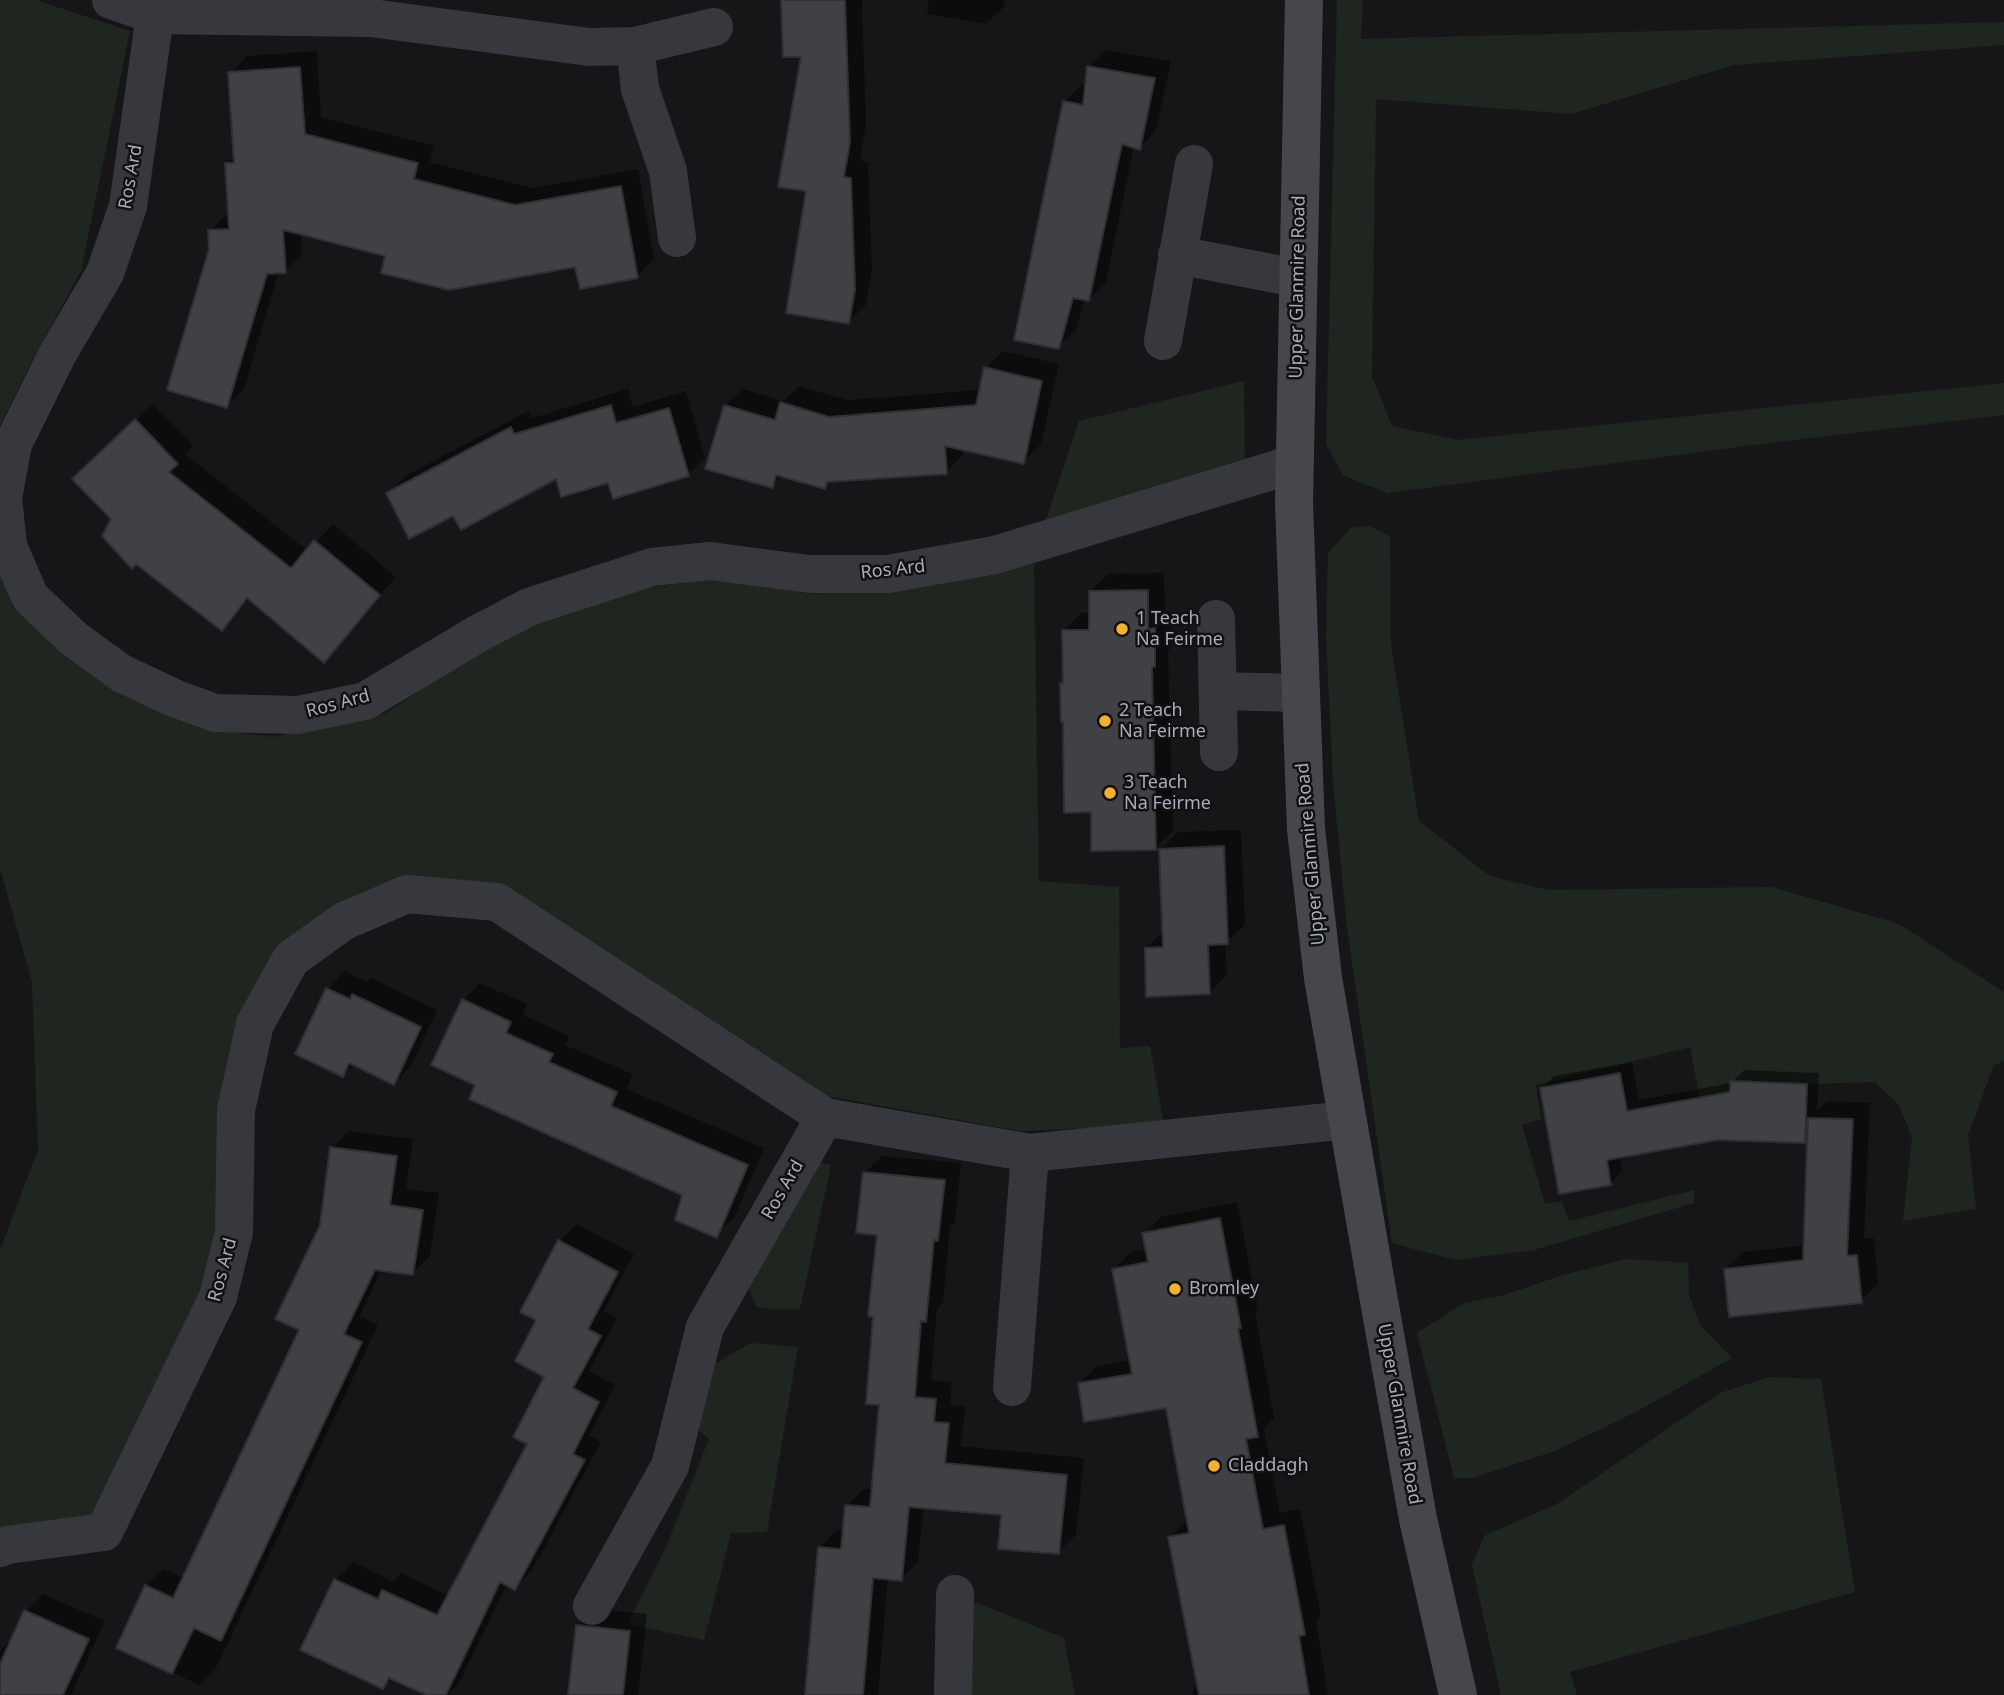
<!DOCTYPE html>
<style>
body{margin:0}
canvas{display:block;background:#161618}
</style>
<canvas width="2004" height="1695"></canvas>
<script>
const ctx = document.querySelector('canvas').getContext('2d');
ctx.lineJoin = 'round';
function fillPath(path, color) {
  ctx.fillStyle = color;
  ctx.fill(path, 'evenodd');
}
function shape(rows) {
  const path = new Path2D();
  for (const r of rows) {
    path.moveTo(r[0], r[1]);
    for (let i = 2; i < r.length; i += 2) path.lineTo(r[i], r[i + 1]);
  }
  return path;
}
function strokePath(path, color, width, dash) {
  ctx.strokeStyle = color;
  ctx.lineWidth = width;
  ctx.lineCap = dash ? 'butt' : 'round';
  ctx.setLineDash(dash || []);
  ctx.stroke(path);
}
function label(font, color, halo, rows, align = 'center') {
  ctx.font = font + ' "Noto Sans",sans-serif';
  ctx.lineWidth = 5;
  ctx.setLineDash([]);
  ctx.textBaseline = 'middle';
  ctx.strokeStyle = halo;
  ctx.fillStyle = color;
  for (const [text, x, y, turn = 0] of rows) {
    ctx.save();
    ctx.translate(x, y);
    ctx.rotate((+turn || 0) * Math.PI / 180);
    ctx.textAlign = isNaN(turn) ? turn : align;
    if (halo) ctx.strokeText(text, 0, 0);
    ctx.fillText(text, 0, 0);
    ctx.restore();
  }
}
fillPath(shape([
 [0,0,36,0,130,31,81,271,30,365,0,426],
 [1337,0,1363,0,1361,39,2004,22,2004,45,1734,65,1571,114,1376,99,1372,377,1392,426,1458,440,2004,383,2004,415,1761,444,1387,493,1343,475,1326,444],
 [1244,381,1245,464,1043,529,1079,421],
 [1369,526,1390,536,1391,645,1419,821,1490,876,1548,890,1772,887,1899,924,2004,992,2004,1061,1994,1065,1968,1135,1976,1209,1903,1221,1912,1137,1899,1105,1875,1082,1807,1084,1731,1081,1727,1140,1708,1140,1690,1047,1536,1085,1541,1119,1522,1125,1545,1204,1562,1201,1569,1221,1694,1190,1694,1203,1534,1250,1455,1260,1392,1243,1347,927,1333,784,1326,637,1328,553,1351,528],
 [1034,564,1039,881,1119,887,1120,1048,1150,1046,1164,1125,1019,1131,822,1095,484,881,390,882,255,1024,218,1297,104,1532,0,1553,0,1250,38,1150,32,982,0,868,0,572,13,608,112,689,200,728,273,737,386,713,515,627,629,590,717,579,812,594,915,588],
 [815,1162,831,1165,800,1309,781,1310,757,1307,745,1281],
 [1626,1259,1688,1263,1689,1295,1700,1325,1732,1358,1636,1412,1555,1451,1472,1478,1454,1478,1417,1333,1464,1303,1504,1295,1560,1276],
 [750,1343,798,1347,767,1532,731,1533,704,1640,628,1624,666,1547,709,1439,694,1426,705,1370],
 [1769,1377,1821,1379,1855,1592,1570,1672,1577,1695,1501,1695,1472,1565,1484,1536,1557,1504,1720,1393],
 [955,1594,1064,1638,1075,1695,953,1695]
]), '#1e261f');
fillPath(shape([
 [783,0,862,0,866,124,860,160,868,162,872,270,866,305,849,322,808,190,803,55],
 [929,0,1005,0,1004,7,986,24,927,14],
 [1106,50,1171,61,1156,131,1139,148,1134,146,1106,282,1089,299,1085,298,1076,330,1058,347,1064,102,1082,84,1087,85,1089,67],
 [317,51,321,117,434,146,430,162,533,188,638,169,654,259,637,276,577,265,388,255,301,232,302,254,285,271,279,271,244,389,227,406,210,231,227,214,230,213,227,164,236,155,230,73,247,56],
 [1003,351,1059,364,1041,444,1023,462,963,448,963,455,946,472,831,480,824,487,783,475,772,487,725,406,743,389,784,401,799,386,847,400,981,390,986,368],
 [628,389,633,407,686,391,705,458,688,475,610,481,557,477,454,513,388,494,405,476,528,411,532,418],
 [153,404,193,446,185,454,308,551,333,524,396,577,323,661,249,598,221,629,113,519,91,462],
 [1164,573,1165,612,1171,612,1171,648,1168,651,1173,831,1156,848,1092,810,1065,720,1062,684,1065,681,1064,631,1081,613,1091,613,1090,592,1108,574],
 [1241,830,1245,925,1225,943,1227,975,1210,992,1146,948,1164,931,1161,849,1178,832],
 [345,971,367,982,371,978,437,1010,411,1066,394,1083,354,1064,343,1075,297,1053,328,989],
 [480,983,527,1004,523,1015,569,1036,565,1045,633,1074,627,1089,764,1148,734,1218,716,1235,685,1194,478,1084,463,1000],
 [1632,1062,1639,1100,1731,1083,1744,1070,1819,1073,1817,1111,1827,1101,1870,1103,1864,1239,1874,1238,1878,1284,1861,1301,1726,1269,1743,1252,1805,1245,1809,1136,1804,1142,1717,1138,1620,1156,1622,1171,1610,1184,1542,1088,1554,1076],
 [349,1131,413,1139,406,1189,439,1193,430,1256,413,1273,382,1269,360,1316,378,1325,216,1668,199,1685,118,1647,146,1586,164,1569,184,1578,301,1330,321,1225,332,1148],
 [882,1156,961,1163,955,1222,950,1226,943,1303,937,1309,931,1380,952,1382,950,1405,965,1407,961,1446,1084,1458,1076,1535,1059,1552,1003,1513,924,1507,918,1562,901,1579,888,1578,878,1695,802,1695,807,1693,820,1547,837,1530,844,1531,847,1506,864,1489,873,1489,881,1403,879,1233,864,1173],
 [1237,1202,1258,1309,1255,1312,1274,1418,1264,1429,1280,1513,1300,1509,1321,1616,1316,1621,1328,1695,1193,1695,1192,1690,1199,1683,1169,1538,1187,1520,1167,1406,1079,1384,1097,1366,1131,1360,1114,1269,1131,1252,1147,1249,1144,1234,1161,1217],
 [577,1224,634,1254,604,1311,617,1318,589,1371,615,1385,589,1436,601,1442,532,1571,515,1588,507,1584,459,1683,448,1695,431,1695,393,1677,383,1687,302,1649,336,1580,353,1562,393,1582,401,1573,449,1596,530,1443,547,1376,539,1319,560,1241],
 [43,1594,105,1621,71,1695,0,1695,0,1651,10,1641,12,1642,26,1611],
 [595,1609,647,1614,638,1695,570,1695,577,1626]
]), '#0007');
const building = shape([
 [781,0,845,0,850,142,844,177,851,178,855,289,849,324,786,313,806,191,778,187,801,57,783,57,781,0],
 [1087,66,1155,78,1140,150,1122,144,1089,301,1073,298,1059,349,1014,340,1063,101,1083,105,1087,66],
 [300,67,305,134,418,163,414,179,515,205,621,186,638,278,580,289,575,267,449,290,381,273,385,256,283,230,286,273,267,274,227,408,167,390,209,249,208,230,229,229,225,163,234,163,228,72,300,67],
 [984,367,1042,381,1024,464,945,446,947,474,827,482,825,489,776,475,773,488,705,469,724,405,775,420,780,402,829,417,976,405,984,367],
 [611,405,616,423,669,408,689,476,613,499,608,483,561,497,556,479,461,530,453,516,409,539,386,493,511,427,514,434,611,405],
 [135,419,178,464,169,472,291,568,314,540,380,595,324,663,247,598,222,631,136,564,132,569,102,536,111,519,72,479,135,419],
 [1148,590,1148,629,1155,628,1155,667,1152,667,1156,850,1091,851,1091,812,1064,813,1063,722,1061,722,1060,683,1063,683,1062,630,1089,630,1089,591,1148,590],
 [1224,846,1228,944,1208,945,1210,994,1146,997,1145,948,1163,947,1159,849,1224,846],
 [326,988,350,999,352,994,421,1027,394,1085,349,1063,343,1077,295,1054,326,988],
 [462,999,511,1022,506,1033,553,1054,549,1062,617,1092,611,1106,748,1165,717,1238,675,1220,682,1195,469,1099,475,1085,431,1065,462,999],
 [1620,1073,1627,1111,1730,1092,1730,1081,1807,1084,1805,1143,1717,1140,1607,1160,1611,1185,1559,1194,1540,1088,1620,1073],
 [1808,1118,1853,1119,1847,1256,1857,1255,1862,1303,1729,1317,1724,1269,1803,1260,1808,1118],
 [330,1147,397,1156,390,1205,423,1210,413,1275,375,1270,344,1334,362,1342,221,1641,194,1628,172,1674,116,1648,145,1585,173,1598,299,1330,275,1319,320,1225,330,1147],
 [863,1172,945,1180,938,1241,934,1240,926,1322,921,1321,915,1397,936,1399,934,1422,949,1423,945,1463,1067,1475,1059,1554,998,1549,1001,1515,909,1507,902,1581,873,1578,863,1695,805,1695,818,1547,841,1549,845,1505,870,1507,879,1405,866,1404,873,1317,868,1316,877,1235,856,1233,863,1172],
 [1220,1218,1241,1328,1238,1329,1258,1437,1246,1439,1263,1529,1284,1525,1305,1635,1299,1636,1309,1695,1199,1695,1168,1537,1189,1533,1166,1408,1084,1422,1078,1383,1132,1374,1112,1269,1148,1262,1142,1233,1220,1218],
 [558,1240,618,1272,588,1329,601,1336,573,1388,599,1402,573,1454,585,1460,515,1590,500,1582,446,1695,426,1695,389,1678,383,1689,300,1650,334,1579,378,1599,382,1590,437,1615,527,1444,513,1437,544,1377,515,1361,536,1320,520,1312,558,1240],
 [24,1610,89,1639,63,1695,0,1695,0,1664,24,1610],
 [576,1625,630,1631,623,1695,568,1695,576,1625]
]);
fillPath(building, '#404145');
strokePath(building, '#303034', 2);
strokePath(shape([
 [111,0,155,15,371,18,589,47,635,46,714,27],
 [155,15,128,206,105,273,57,355,13,444,3,498,8,546,30,597,73,638,121,673,174,698,215,713,298,715,365,701,479,633,529,607,652,567,710,561,809,574,888,574,995,555,1294,464],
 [635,46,640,89,668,171,677,238],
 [1177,255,1297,278],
 [1163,341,1194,164],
 [1216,619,1219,752],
 [1218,691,1299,693],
 [1012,1387,1030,1153],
 [0,1548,7,1545,104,1532,218,1297,234,1232,236,1110,255,1024,291,959,344,921,407,894,497,902,825,1117,1030,1153,1347,1120],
 [592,1606,670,1466,705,1327,825,1117],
 [953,1695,955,1594]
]), '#37383d', 38);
strokePath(shape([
 [1304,0,1294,503,1306,829,1323,978,1378,1295,1418,1519,1458,1695]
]), '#45474d', 38);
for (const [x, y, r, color] of [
 [1122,629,7,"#f2b134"],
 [1105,721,7,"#f2b134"],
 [1110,793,7,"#f2b134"],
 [1175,1289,7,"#f2b134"],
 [1214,1466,7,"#f2b134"]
]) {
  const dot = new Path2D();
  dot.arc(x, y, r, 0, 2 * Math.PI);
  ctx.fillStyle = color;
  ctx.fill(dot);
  strokePath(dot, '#111113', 2.5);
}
label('18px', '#a8adb8', '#111113', [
 ["Ros Ard",131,177,-80],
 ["Upper Glanmire Road",1298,287,-89],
 ["Ros Ard",893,570,-6],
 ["Ros Ard",338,704,-15],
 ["Upper Glanmire Road",1311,854,-95],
 ["Ros Ard",783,1190,-60],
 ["Ros Ard",223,1270,-75],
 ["Upper Glanmire Road",1399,1414,80]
]);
label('18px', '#a8adb8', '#111113', [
 ["1 Teach",1136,619],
 ["Na Feirme",1136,640],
 ["2 Teach",1119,711],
 ["Na Feirme",1119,732],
 ["3 Teach",1124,783],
 ["Na Feirme",1124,804],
 ["Bromley",1189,1289],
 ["Claddagh",1228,1466]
], 'left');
</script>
